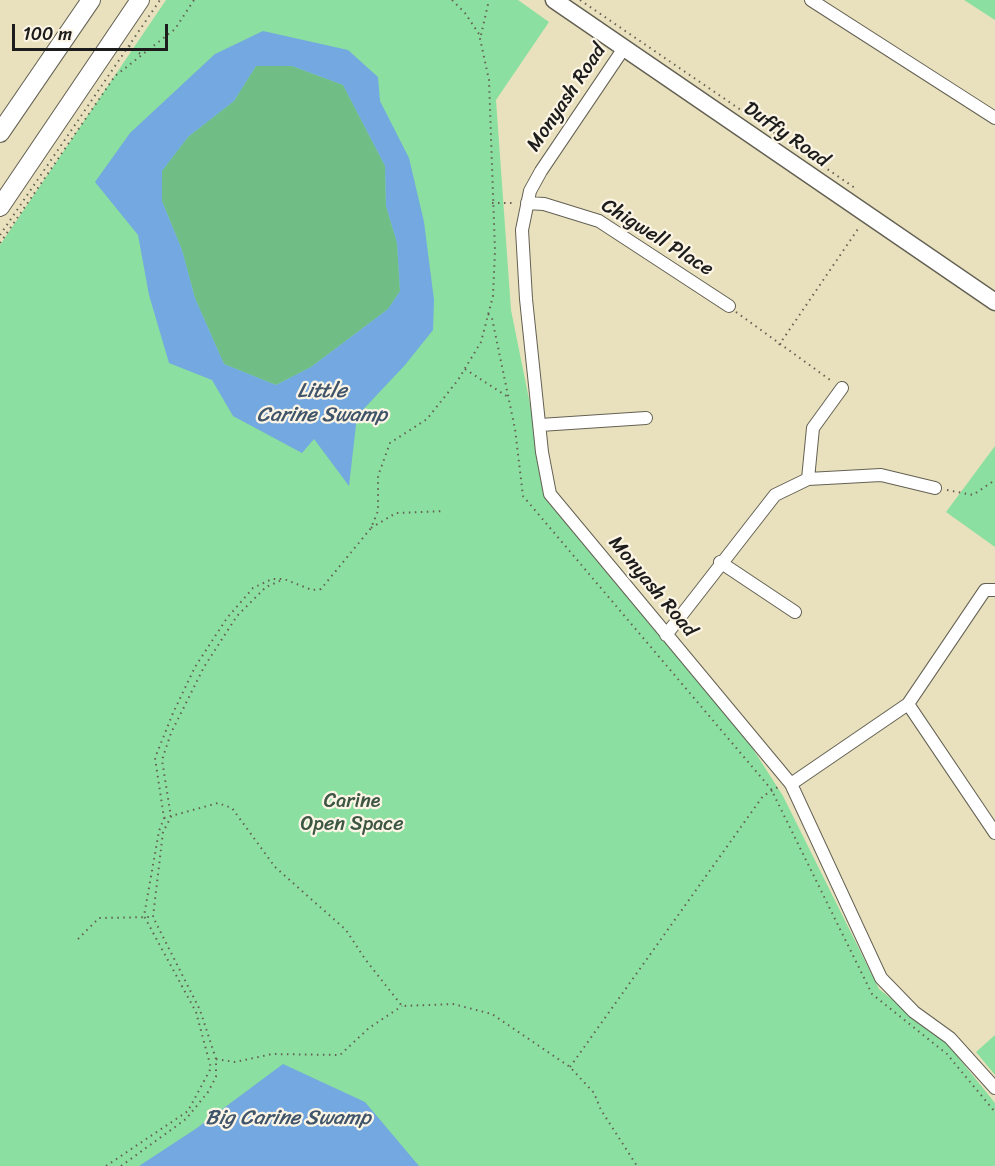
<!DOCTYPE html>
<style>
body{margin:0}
#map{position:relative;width:995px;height:1166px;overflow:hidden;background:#e9e1bd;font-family:Sriracha,sans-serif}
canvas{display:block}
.scale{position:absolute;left:12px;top:24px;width:156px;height:27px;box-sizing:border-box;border:3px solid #1c1c1c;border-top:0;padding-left:8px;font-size:18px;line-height:21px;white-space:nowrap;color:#1c1c1c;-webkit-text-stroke:4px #fcf5e5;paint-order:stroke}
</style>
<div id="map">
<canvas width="995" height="1166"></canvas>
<div class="scale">100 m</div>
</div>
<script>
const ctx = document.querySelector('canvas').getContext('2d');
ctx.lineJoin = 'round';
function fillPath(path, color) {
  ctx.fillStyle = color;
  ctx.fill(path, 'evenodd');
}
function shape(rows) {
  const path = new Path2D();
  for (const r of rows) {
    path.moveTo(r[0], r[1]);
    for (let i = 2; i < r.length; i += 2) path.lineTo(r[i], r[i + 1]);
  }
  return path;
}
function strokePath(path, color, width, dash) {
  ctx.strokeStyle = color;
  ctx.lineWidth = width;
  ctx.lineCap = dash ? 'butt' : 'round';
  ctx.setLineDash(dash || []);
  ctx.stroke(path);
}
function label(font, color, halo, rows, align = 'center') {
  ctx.font = font + ' Sriracha,sans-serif';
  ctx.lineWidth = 4.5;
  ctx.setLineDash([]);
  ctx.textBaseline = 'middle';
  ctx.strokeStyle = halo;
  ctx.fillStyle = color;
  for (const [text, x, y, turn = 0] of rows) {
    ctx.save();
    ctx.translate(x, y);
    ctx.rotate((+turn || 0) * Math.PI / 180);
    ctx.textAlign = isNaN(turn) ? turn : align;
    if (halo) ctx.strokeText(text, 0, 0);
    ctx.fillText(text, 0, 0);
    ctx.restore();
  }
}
fillPath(shape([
 [166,0,518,0,549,22,496,100,511,310,549,498,737,724,783,796,879,989,946,1042,995,1103,995,1166,0,1166,0,245],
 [964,0,995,0,995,20],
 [995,446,995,547,946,512],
 [995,1035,995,1075,976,1052]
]), '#8bdfa0');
fillPath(shape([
 [256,66,292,66,343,85,385,166,386,206,397,243,400,291,388,309,311,367,276,385,224,364,195,298,182,250,162,201,162,171,188,137,234,101]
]), '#70be86');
fillPath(shape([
 [263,31,348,50,378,77,380,101,409,158,424,222,434,300,433,330,405,365,357,416,349,486,314,439,302,453,233,416,212,380,169,363,149,295,138,235,95,182,130,133,215,54],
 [256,66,292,66,343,85,385,166,386,206,397,243,400,291,388,309,311,367,276,385,224,364,195,298,182,250,162,201,162,171,188,137,234,101],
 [283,1064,365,1102,419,1166,139,1166,197,1128]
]), '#73a8e0');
const street = shape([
 [811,0,995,118],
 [624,48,541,171,530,191,522,230,526,299,542,452,550,494,791,784,881,978,914,1012,950,1038,995,1088],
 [527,203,544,204,599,221,729,306],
 [540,425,646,418],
 [808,479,813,428,842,388],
 [720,562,795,612],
 [666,635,775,495,808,479,881,475,935,488],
 [908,704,995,833],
 [791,784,908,704,985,590,995,590]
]);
const secondary = shape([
 [554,0,995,302]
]);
const primary = shape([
 [0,133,91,0],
 [0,207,140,0]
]);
strokePath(street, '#646154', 14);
strokePath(secondary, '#646154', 19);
strokePath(primary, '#646154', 20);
strokePath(shape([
 [580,0,855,188],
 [481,35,489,0],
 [129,46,142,55],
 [492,203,516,203],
 [0,235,160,0],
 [0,243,115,76,175,29,194,0],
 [736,312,833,382],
 [488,314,492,318,515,429,523,496,771,789,872,994,947,1054,995,1112],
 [779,345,860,226],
 [465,369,508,397],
 [947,490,973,495,995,480],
 [371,528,396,513,444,511],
 [164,818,218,803,232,808,275,867,346,930,365,959,402,1006,453,1004,492,1014,570,1067,594,1093,601,1110,637,1166],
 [78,939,99,918,153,917],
 [216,1059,235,1062,272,1054,340,1055,369,1028,402,1006],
 [570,1067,763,796,778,787],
 [106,1166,188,1111,211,1068,196,1012,144,916,159,831,164,818,155,758,173,713,195,667,227,618,253,588,272,579,284,579,312,590,321,589,371,528,378,511,378,476,390,443,427,419,458,380,481,342,493,296,495,251,489,80,479,34,465,13,452,0],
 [121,1166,186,1119,208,1092,216,1077,216,1059,200,1010,153,917,163,832,171,817,162,760,171,733,204,667,237,616,266,587,282,580]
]), '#646154', 2, [1.5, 4.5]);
strokePath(street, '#fff', 12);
strokePath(secondary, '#fff', 16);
strokePath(primary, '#fff', 18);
label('20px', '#1c1c1c', '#fcf5e5', [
 ["Monyash Road",567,98,-56],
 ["Duffy Road",786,135,35],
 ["Chigwell Place",657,238,32],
 ["Monyash Road",652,587,50]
]);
label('20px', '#3d5644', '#fcf5e5', [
 ["Carine",352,802],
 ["Open Space",352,825]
]);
label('italic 21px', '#3f546a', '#fcf5e5', [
 ["Little",322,392],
 ["Carine Swamp",322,416],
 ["Big Carine Swamp",288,1119]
]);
</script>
